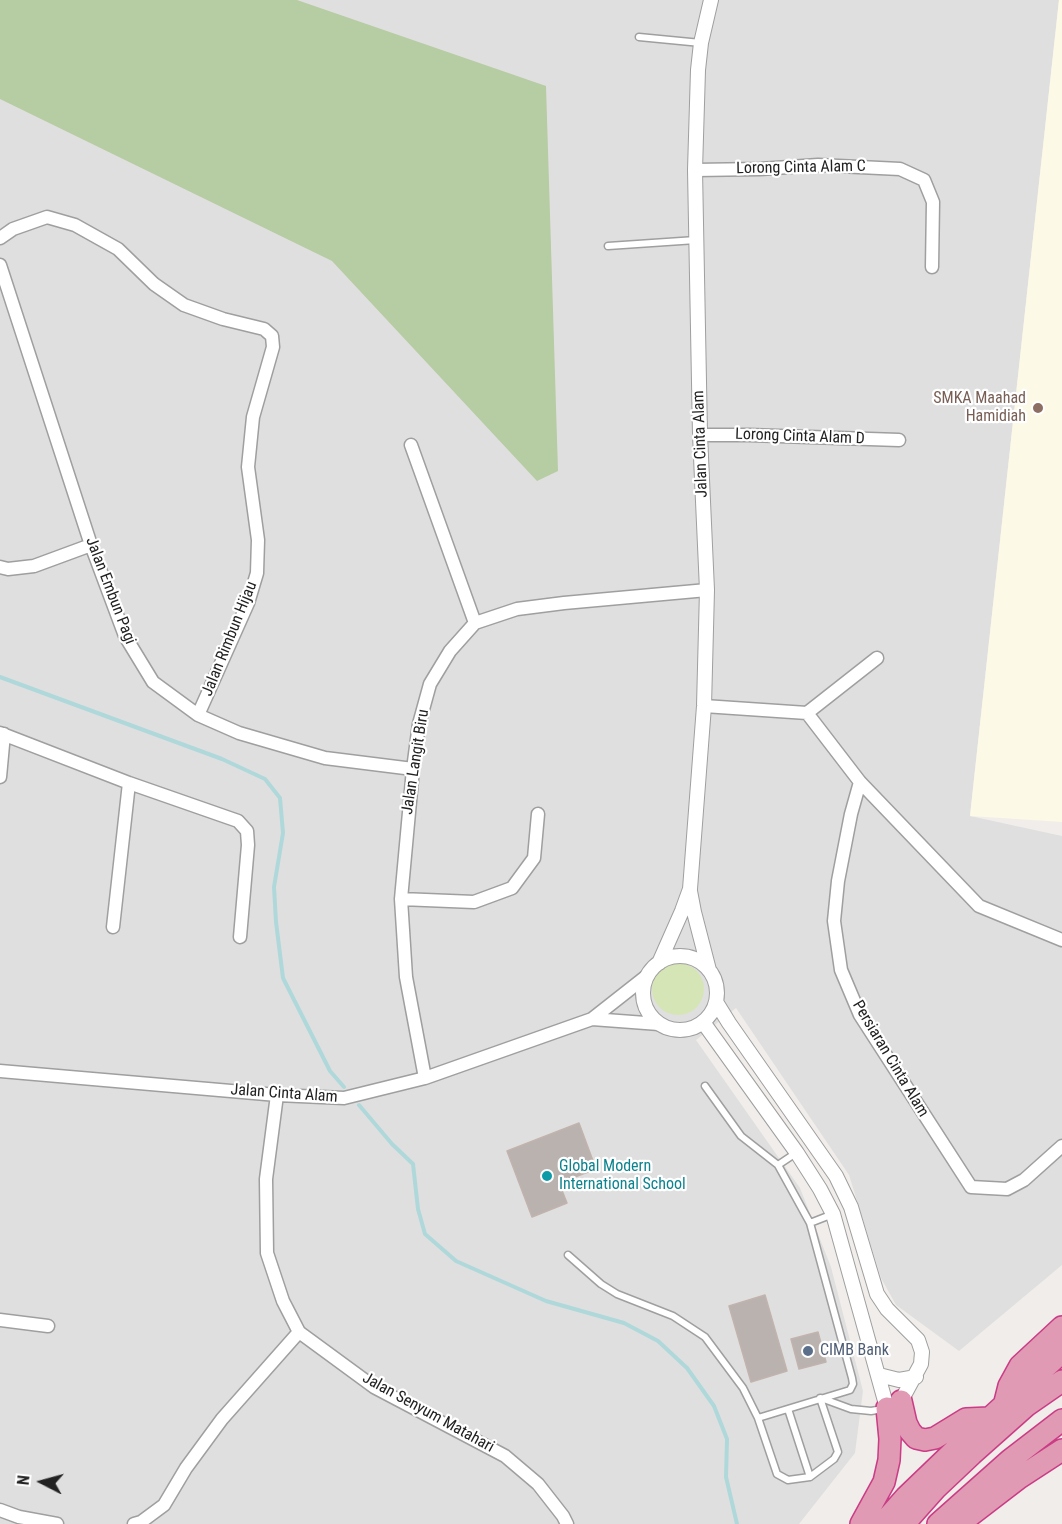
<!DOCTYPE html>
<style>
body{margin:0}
#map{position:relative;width:1062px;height:1524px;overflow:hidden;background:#f1edea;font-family:"Roboto Condensed",sans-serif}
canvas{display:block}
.north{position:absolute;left:12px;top:1452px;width:60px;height:60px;-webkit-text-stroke:4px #fff;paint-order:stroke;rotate:276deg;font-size:16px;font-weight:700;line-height:24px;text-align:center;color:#222}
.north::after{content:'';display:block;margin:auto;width:21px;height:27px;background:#222;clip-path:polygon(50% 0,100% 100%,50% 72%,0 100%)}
</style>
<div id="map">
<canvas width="1062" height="1524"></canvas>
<div class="north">N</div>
</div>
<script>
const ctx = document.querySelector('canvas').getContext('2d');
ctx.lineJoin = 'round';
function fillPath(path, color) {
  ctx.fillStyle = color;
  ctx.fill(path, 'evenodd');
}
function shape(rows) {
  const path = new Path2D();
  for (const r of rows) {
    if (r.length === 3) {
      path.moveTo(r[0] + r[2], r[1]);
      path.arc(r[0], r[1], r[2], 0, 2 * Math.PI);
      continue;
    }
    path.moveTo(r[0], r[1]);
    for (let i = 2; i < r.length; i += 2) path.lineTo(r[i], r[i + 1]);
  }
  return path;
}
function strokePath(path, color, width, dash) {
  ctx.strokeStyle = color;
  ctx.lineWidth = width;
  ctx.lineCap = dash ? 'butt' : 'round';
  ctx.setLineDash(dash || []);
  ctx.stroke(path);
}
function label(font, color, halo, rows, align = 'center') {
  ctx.font = font + ' "Roboto Condensed",sans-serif';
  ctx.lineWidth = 4.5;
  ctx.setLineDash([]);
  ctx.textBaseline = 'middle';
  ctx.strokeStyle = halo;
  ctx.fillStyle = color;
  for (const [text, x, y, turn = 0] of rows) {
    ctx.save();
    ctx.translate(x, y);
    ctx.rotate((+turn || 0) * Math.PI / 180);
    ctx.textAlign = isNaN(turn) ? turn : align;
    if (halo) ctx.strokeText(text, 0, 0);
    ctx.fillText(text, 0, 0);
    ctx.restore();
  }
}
fillPath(shape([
 [0,0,1059,0,970,816,1062,836,1062,1265,959,1351,896,1305,881,1278,849,1175,736,1008,696,1040,800,1188,831,1267,863,1391,855,1453,799,1524,0,1524]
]), '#e0dfdf');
fillPath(shape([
 [1059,0,1062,0,1062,822,970,816]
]), '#fcf9e7');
fillPath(shape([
 [678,989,26]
]), '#d5e5b6');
fillPath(shape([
 [0,0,297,0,546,86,558,471,537,481,332,261,0,99]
]), '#b6cca3');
strokePath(shape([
 [0,677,222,759,265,779,280,798,283,833,274,887,276,922,283,978,330,1071,344,1087],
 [359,1105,392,1144,413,1164,418,1209,425,1234,456,1261,546,1301,624,1323,658,1341,687,1368,714,1406,727,1439,726,1477,737,1524]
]), '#afd8da', 4);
const building = shape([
 [579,1123,596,1169,559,1183,567,1203,532,1217,507,1151,579,1123],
 [765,1295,787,1371,751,1382,729,1306,765,1295],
 [818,1332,826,1362,799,1369,791,1339,818,1332]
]);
fillPath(building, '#bab2af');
strokePath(building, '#c1b3ad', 1.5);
const service = shape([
 [639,37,701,43],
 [608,246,696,240],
 [705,1086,741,1136,778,1165],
 [810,1223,833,1214],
 [568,1255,601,1284,617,1294,673,1316,705,1337,743,1388,758,1418,850,1390,853,1384,852,1378,810,1223,778,1165,796,1153],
 [821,1398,851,1409,871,1411,883,1409],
 [788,1409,810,1477],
 [758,1418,777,1474,788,1480,810,1477,834,1459,838,1452,820,1398]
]);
const minor = shape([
 [695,170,760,169,818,165,900,169,924,180,933,202,932,267],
 [0,238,13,229,47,217,75,225,118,249,154,284,184,305,223,319,264,329,272,336,273,347,253,417,248,467,258,540,257,573,248,603,198,715],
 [0,265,91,545,125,636,153,682,198,715,239,733,325,758,413,769],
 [700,435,749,435,899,440],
 [411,445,475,623],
 [0,567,8,569,34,566,91,545],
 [704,706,807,713,860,782,979,906,1062,940],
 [807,713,877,658],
 [0,733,129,783,238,821,247,831,248,845,240,937],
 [0,777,4,734],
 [860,782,851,814,838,881,834,921,841,970,860,1015,971,1187,1007,1189,1024,1180,1062,1146],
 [401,899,474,902,512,888,534,858,538,814],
 [113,927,129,783],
 [592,1019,659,1024],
 [0,1071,277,1095,344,1098,425,1078,592,1019,648,975],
 [425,1078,406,977,401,899,413,769,419,724,430,684,450,651,475,623,517,609,564,603,707,590],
 [277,1095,266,1179,267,1253,283,1301,299,1332,374,1387,505,1456,538,1484,563,1516,567,1524],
 [0,1320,48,1326],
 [0,1510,19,1517,57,1524],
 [134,1524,141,1522,164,1505,186,1468,222,1419,299,1332]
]);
const tertiary = shape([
 [690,891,694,912,709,970],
 [680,993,37],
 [659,963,682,911,690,889,704,706,707,590,700,435,695,170,698,70,701,43,711,0],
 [703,1022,797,1153,820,1189,833,1214,887,1408,901,1401,921,1364,922,1352,918,1340,887,1309,877,1294,851,1207,836,1176,729,1023,716,1002],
 [879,1375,899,1380,916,1377]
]);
const motorway = shape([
 [901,1401,906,1423,910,1431,916,1438,925,1440,935,1438,966,1419,989,1418],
 [1005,1402,1009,1386,1020,1366,1062,1327],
 [861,1524,884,1482,889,1460,890,1439,887,1408],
 [882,1524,906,1497,958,1447,1062,1352],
 [904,1524,936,1488,972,1454,1026,1406,1062,1381],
 [938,1524,1010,1460,1062,1420],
 [959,1524,1019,1478,1062,1450]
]);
strokePath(service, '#9f9f9f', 9);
strokePath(minor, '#9f9f9f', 15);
strokePath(tertiary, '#9f9f9f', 16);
strokePath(motorway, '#cb3b86', 24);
strokePath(service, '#fff', 6);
strokePath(minor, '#fff', 12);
strokePath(tertiary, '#fff', 14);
strokePath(motorway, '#e09ab3', 21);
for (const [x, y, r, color] of [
 [1038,408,6,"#8d6e63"],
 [547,1176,6,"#0f9aa8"],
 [808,1351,6,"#5c6f8a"]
]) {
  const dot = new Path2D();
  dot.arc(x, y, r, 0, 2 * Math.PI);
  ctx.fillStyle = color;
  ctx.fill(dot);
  strokePath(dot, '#fff', 2);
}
label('16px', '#222', '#fff', [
 ["Lorong Cinta Alam C",801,168,-1],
 ["Lorong Cinta Alam D",800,437,2],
 ["Jalan Cinta Alam",701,444,-92],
 ["Jalan Embun Pagi",110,591,69],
 ["Jalan Rimbun Hijau",230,639,-68],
 ["Jalan Langit Biru",416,762,-81],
 ["Persiaran Cinta Alam",890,1059,59],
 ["Jalan Cinta Alam",284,1094,4],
 ["Jalan Senyum Matahari",428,1413,29]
]);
label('16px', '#785e54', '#fff', [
 ["SMKA Maahad",1026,399],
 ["Hamidiah",1026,417]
], 'right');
label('16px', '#0d838f', '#fff', [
 ["Global Modern",559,1167],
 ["International School",559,1185]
], 'left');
label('16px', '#4e5e75', '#fff', [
 ["CIMB Bank",820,1351]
], 'left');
</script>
